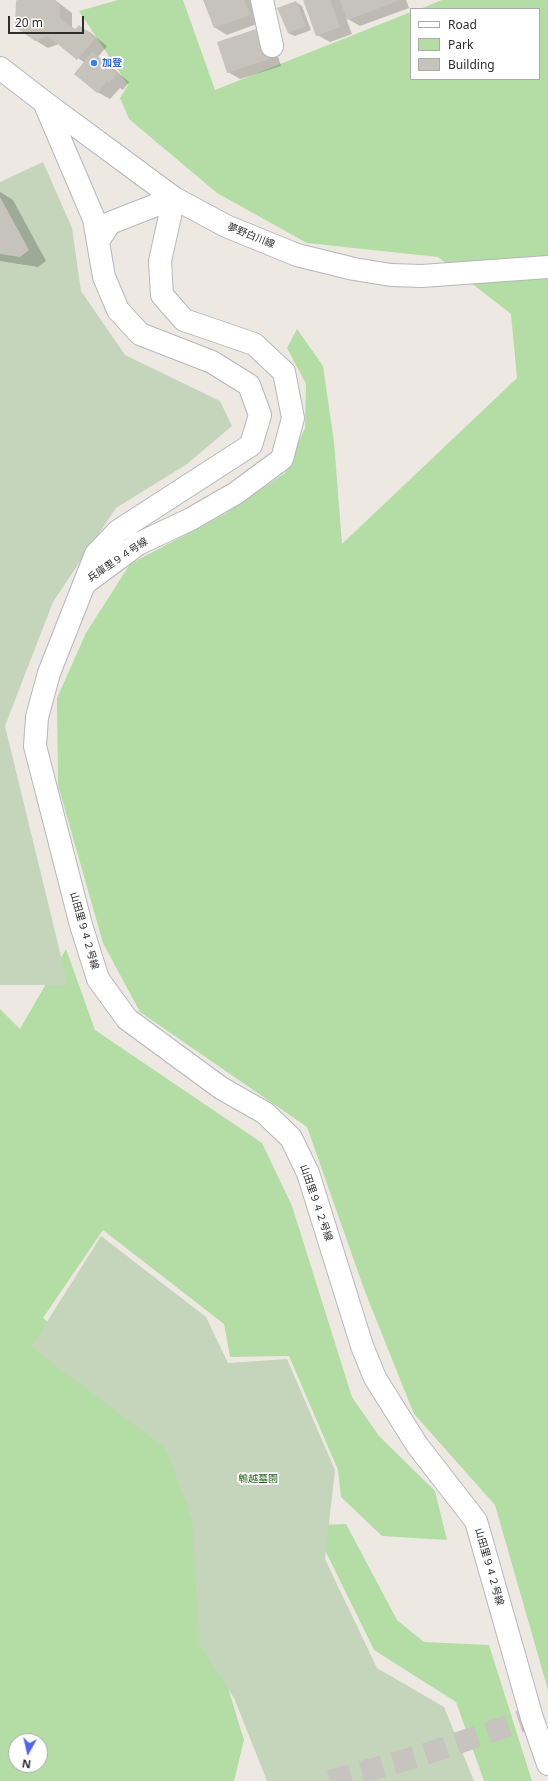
<!DOCTYPE html>
<meta charset="utf-8">
<style>
body{margin:0}
#map{position:relative;width:548px;height:1781px;overflow:hidden;background:#ede9e2;font-family:"Noto Sans",sans-serif}
canvas{display:block}
.legend{position:absolute;left:410px;top:8px;width:130px;height:72px;box-sizing:border-box;background:#fff;border:1px solid #ababab;margin:0;padding:5px 7px;list-style:none;font-size:12px;color:#2d2d2d}
.legend li{display:flex;align-items:center;gap:8px;height:20px}
.legend b{width:20px;border:1px solid #ababab}
.north{position:absolute;left:8px;top:1733px;width:40px;height:40px;box-sizing:border-box;background:#fff;border:1px solid #ababab;border-radius:50%;rotate:188deg;font-size:11px;font-weight:700;line-height:16px;text-align:center;color:#2d2d2d}
.north::after{content:'';display:block;margin:auto;width:14px;height:18px;background:#5463e8;clip-path:polygon(50% 0,100% 100%,50% 72%,0 100%)}
.scale{position:absolute;left:8px;top:16px;width:76px;height:18px;box-sizing:border-box;border:2px solid #2d2d2d;border-top:0;padding-left:5px;font-size:12px;line-height:14px;white-space:nowrap;color:#2d2d2d;-webkit-text-stroke:3px #fff;paint-order:stroke}
</style>
<div id="map">
<canvas width="548" height="1781"></canvas>
<ul class="legend">
<li><b style="height:5px;background:#fff"></b>Road</li>
<li><b style="height:11px;background:#b3dda4"></b>Park</li>
<li><b style="height:11px;background:#c6c3bd"></b>Building</li>
</ul>
<div class="north">N</div>
<div class="scale">20 m</div>
</div>
<script>
const ctx = document.querySelector('canvas').getContext('2d');
ctx.lineJoin = 'round';
function fillPath(path, color) {
  ctx.fillStyle = color;
  ctx.fill(path, 'evenodd');
}
function shape(rows) {
  const path = new Path2D();
  for (const r of rows) {
    path.moveTo(r[0], r[1]);
    for (let i = 2; i < r.length; i += 2) path.lineTo(r[i], r[i + 1]);
  }
  return path;
}
function strokePath(path, color, width, dash) {
  ctx.strokeStyle = color;
  ctx.lineWidth = width;
  ctx.lineCap = dash ? 'butt' : 'round';
  ctx.setLineDash(dash || []);
  ctx.stroke(path);
}
function label(font, color, halo, rows, align = 'center') {
  ctx.font = font + ' "Noto Sans","Noto Sans JP",sans-serif';
  ctx.lineWidth = 3.5;
  ctx.setLineDash([]);
  ctx.textBaseline = 'middle';
  ctx.strokeStyle = halo;
  ctx.fillStyle = color;
  for (const [text, x, y, turn = 0] of rows) {
    ctx.save();
    ctx.translate(x, y);
    ctx.rotate((+turn || 0) * Math.PI / 180);
    ctx.textAlign = isNaN(turn) ? turn : align;
    if (halo) ctx.strokeText(text, 0, 0);
    ctx.fillText(text, 0, 0);
    ctx.restore();
  }
}
fillPath(shape([
 [118,0,183,0,215,90,411,12,411,79,539,79,539,9,420,9,442,0,548,0,548,1690,495,1505,414,1414,364,1289,307,1127,140,1012,103,943,58,785,57,698,86,633,130,564,225,514,285,473,305,428,306,384,287,348,297,329,323,366,334,442,342,544,517,378,511,314,438,257,307,243,217,193,129,119,120,98,128,85,79,11],
 [66,949,95,1030,262,1143,292,1206,352,1397,379,1436,435,1491,447,1540,382,1536,341,1497,338,1470,289,1356,230,1357,224,1324,103,1230,43,1318,167,1427,203,1524,213,1639,244,1740,234,1781,0,1781,0,1009,20,1029],
 [16,1741,40,1741,40,1765,16,1765],
 [346,1524,397,1620,424,1642,489,1645,532,1781,484,1781,456,1702,374,1650,321,1542,322,1525]
]), '#b3dda4');
fillPath(shape([
 [43,162,72,228,81,291,125,355,220,401,232,426,187,464,116,508,53,602,5,726,68,985,0,985,0,182],
 [101,1236,206,1317,228,1363,287,1359,335,1470,325,1559,377,1668,444,1707,474,1781,267,1781,234,1698,199,1644,192,1519,165,1448,31,1347]
]), '#c5d5bb');
fillPath(shape([
 [20,0,55,0,72,13,72,27,76,30,79,26,91,33,107,46,98,57,105,61,129,82,123,90,120,88,110,99,97,92,85,63,59,44,48,48,35,40],
 [204,0,254,0,262,22,227,35,214,27],
 [304,0,406,0,409,8,360,26,346,18,352,34,330,42,317,35],
 [296,2,302,6,311,30,295,36,288,33],
 [272,37,281,66,240,79,228,72],
 [0,192,13,200,46,261,38,267,0,261]
]), '#0003');
fillPath(shape([
 [17,0,53,0,60,5,60,18,74,30,79,25,95,38,77,60,48,36,35,41,15,27,16,1],
 [203,0,244,0,250,15,214,28],
 [303,0,330,0,340,27,316,36],
 [340,0,400,0,347,20],
 [296,1,306,26,288,33,277,8],
 [259,28,269,59,227,73,217,42],
 [92,52,117,74,109,83,107,81,97,93,74,74],
 [0,197,29,250,20,257,0,254]
]), '#c6c3bd');
strokePath(shape([
 [330,1781,423,1755,548,1712]
]), '#c7c3be', 22, [22, 11]);
const minor = shape([
 [262,0,272,46],
 [0,68,44,102,174,198,226,226,297,255,354,269,391,275,422,276,548,267],
 [44,102,94,219,104,277,118,310,140,334,212,362,249,385,260,415,251,445,118,531,96,554,49,673,37,717,35,746,81,925,98,979,127,1019,221,1088,265,1113,291,1138,308,1173,362,1346,375,1378,417,1445,476,1521,532,1718,548,1764],
 [98,241,110,223,174,198],
 [84,584,138,544,191,519,236,493,282,459,293,418,284,372,254,344,184,320,162,295,160,261,174,198]
]);
strokePath(minor, '#b5b6bf', 24);
strokePath(minor, '#fff', 22);
for (const [x, y, r, color] of [
 [94,63,4,"#3f7fe0"]
]) {
  const dot = new Path2D();
  dot.arc(x, y, r, 0, 2 * Math.PI);
  ctx.fillStyle = color;
  ctx.fill(dot);
  strokePath(dot, '#fff', 1.5);
}
label('bold 10px', '#366cbe', '#fff', [
 ["加登",102,63]
], 'left');
label('10px', '#2d2d2d', '#fff', [
 ["夢野白川線",251,236,22],
 ["兵庫里９４号線",118,560,-34],
 ["山田里９４２号線",84,931,74],
 ["山田里９４２号線",316,1203,71],
 ["山田里９４２号線",489,1567,74]
]);
label('10px', '#2b6423', '#fff', [
 ["鵯越墓園",258,1479]
]);
</script>
